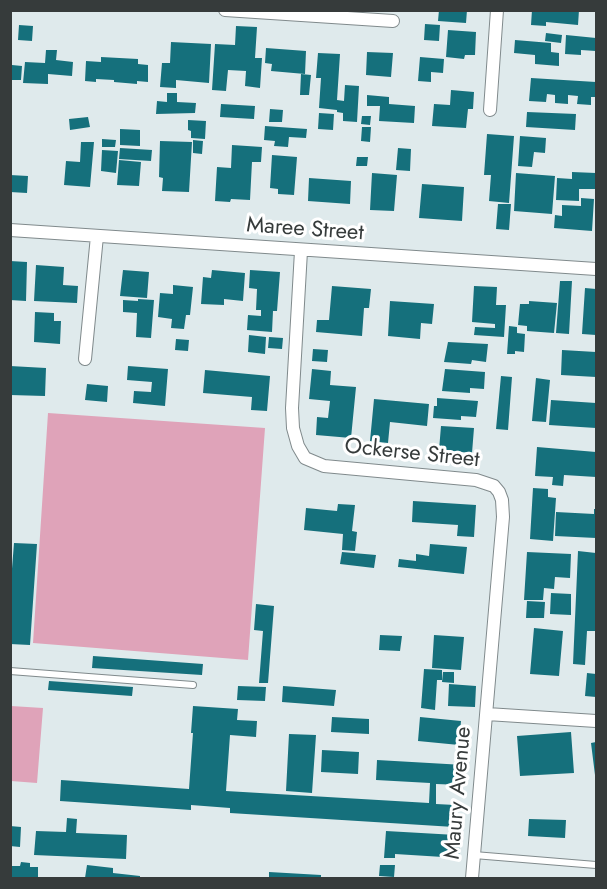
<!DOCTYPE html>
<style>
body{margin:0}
#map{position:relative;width:607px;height:889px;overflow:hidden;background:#dfeaec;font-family:Jost,sans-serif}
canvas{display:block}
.frame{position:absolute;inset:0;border:12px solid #363b3b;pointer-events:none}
</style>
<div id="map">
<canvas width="607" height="889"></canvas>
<div class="frame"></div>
</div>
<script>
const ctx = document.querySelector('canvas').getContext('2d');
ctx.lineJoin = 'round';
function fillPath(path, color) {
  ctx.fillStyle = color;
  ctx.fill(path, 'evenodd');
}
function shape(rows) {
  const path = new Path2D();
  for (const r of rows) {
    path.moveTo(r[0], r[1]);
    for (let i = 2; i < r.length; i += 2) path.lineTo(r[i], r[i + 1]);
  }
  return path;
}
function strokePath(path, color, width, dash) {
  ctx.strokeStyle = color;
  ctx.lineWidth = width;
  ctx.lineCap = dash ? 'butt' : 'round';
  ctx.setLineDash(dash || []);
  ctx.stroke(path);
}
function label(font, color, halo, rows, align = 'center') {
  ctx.font = font + ' Jost,sans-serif';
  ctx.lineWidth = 6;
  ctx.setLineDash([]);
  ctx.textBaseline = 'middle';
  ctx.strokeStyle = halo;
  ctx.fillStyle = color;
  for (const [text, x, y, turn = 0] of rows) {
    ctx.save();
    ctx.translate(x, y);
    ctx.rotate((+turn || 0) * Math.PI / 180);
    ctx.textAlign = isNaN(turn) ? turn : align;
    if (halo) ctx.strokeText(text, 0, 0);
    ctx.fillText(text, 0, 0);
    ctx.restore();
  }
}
fillPath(shape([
 [48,413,265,428,248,660,33,643],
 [11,706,43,708,37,783,11,781]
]), '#dfa3b9');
fillPath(shape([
 [439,10,467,10,466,23,438,21],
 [532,10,579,10,578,25,546,22,546,26,531,25],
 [425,24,440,25,439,41,424,40],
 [19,25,33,26,32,41,18,40],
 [236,26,257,27,255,58,262,58,260,88,245,86,246,71,228,70,226,91,212,90,215,44,235,45],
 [448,30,476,32,475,55,465,55,464,59,446,57],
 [546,33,562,35,561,43,545,41],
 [566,35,596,38,596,51,581,50,581,55,565,54],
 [515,40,551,43,551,52,559,53,559,66,535,64,535,55,514,53],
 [171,42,211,44,209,83,176,80,176,88,160,87,162,63,170,63],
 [266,48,306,51,305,74,271,71,272,64,265,63],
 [46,50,57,50,56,60,73,62,72,76,48,74,48,84,23,83,25,62,45,63],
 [367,52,393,53,391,77,366,75],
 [318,53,340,54,337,100,344,101,345,85,359,86,357,122,343,121,343,113,337,112,337,110,319,108,321,78,316,78],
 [101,57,138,59,138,64,148,65,148,82,137,81,137,84,114,82,114,80,96,79,96,82,85,81,86,61,101,62],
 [420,57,444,59,443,73,431,72,431,82,418,81],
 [12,65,22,66,21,80,12,80],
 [301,74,311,75,309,95,300,95],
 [531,78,596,82,596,97,591,97,591,105,577,104,578,96,568,95,568,104,555,103,555,95,547,94,546,102,529,101],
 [451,90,474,92,473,109,468,109,466,128,432,126,434,104,450,105],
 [167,93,177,93,177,102,196,103,195,113,156,114,157,101,167,102],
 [367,95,389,97,389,104,415,106,414,123,379,121,380,106,367,106],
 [221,104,255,106,254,119,220,117],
 [270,109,283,110,282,122,269,122],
 [527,112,576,114,575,130,526,127],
 [319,113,334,114,333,130,318,129],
 [362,116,371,116,370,125,361,124],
 [88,117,90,127,70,130,69,119],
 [188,120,206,121,205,139,191,138,191,131,188,130],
 [265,126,307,129,306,138,289,137,288,147,274,146,275,141,264,140],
 [362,127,371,127,370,142,361,141],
 [120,129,140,130,140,146,120,145],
 [487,134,514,136,509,203,489,201,491,175,484,175],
 [520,136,546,138,545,153,534,152,532,167,518,166],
 [102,139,116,140,115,147,102,147],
 [193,140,203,141,202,154,193,153],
 [160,141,192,142,189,192,162,191,163,178,159,177],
 [81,142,94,142,90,187,64,185,66,161,80,162],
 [232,145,262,147,261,162,252,162,250,200,231,199,230,202,215,201,217,167,231,168],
 [120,148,152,150,151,161,119,159],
 [398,148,411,149,410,171,396,170],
 [102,150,118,151,116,173,101,171],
 [272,155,297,157,294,195,278,194,278,189,270,188],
 [357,157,368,157,367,166,356,166],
 [119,160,141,162,139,186,117,185],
 [572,172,596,173,596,189,579,189,579,201,556,200,557,178,572,179],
 [372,173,397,175,394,211,370,210],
 [516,173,555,176,552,214,514,211],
 [10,175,28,176,27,193,10,192],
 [309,178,351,181,350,204,308,201],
 [422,184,464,187,462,221,419,218],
 [581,198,594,199,592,231,554,228,555,215,562,216,562,205,581,206],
 [498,204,511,204,509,230,496,229],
 [10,261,27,262,26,301,10,300],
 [36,265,64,267,63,285,78,286,77,303,34,301],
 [123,270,149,272,147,298,120,296],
 [212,270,245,273,243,301,224,299,224,305,201,304,203,277,211,278],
 [250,270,280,272,277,311,273,311,272,332,247,330,248,315,261,316,261,310,256,310,257,289,249,288],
 [560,281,572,281,569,334,556,333],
 [173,285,193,287,190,315,186,315,184,329,171,328,172,319,158,317,160,293,173,294],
 [332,286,371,289,369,308,364,308,362,336,316,332,317,320,329,320],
 [474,286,497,287,496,305,506,305,504,337,474,335,475,327,495,328,495,324,472,322],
 [585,288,596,289,596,335,582,334],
 [138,299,154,300,151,338,136,337,137,313,123,312,123,300,138,301],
 [390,301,434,304,432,324,421,323,420,339,388,336],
 [529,301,557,303,554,333,527,331,527,326,518,325,520,304,529,304],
 [35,312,54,313,54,321,61,321,60,344,34,342],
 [509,326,517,327,517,333,525,334,524,352,515,351,515,354,507,354],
 [249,335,266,337,265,354,248,352],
 [269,337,283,338,282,349,268,348],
 [176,339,189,340,188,351,175,350],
 [448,342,488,344,486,362,472,360,471,364,444,362],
 [313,349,328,350,327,362,312,361],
 [562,350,596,352,596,377,561,375],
 [10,366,46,368,45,396,10,395],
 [128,366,168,369,165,406,133,403,134,391,151,392,152,382,127,380],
 [312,369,331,371,330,385,356,387,351,438,316,435,317,417,328,418,330,401,309,399],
 [445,369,485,372,484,389,470,388,470,393,442,391],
 [205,370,270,376,267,411,251,410,252,397,203,393],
 [501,376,512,377,508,430,496,429],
 [536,378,550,380,546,422,532,421],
 [87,384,108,386,107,402,85,400],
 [437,398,478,401,476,417,461,416,461,420,433,418,434,406,437,406],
 [374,399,429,404,427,426,390,422,388,443,370,441],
 [551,400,596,403,596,428,549,425],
 [441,426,474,428,472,453,439,450],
 [537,447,596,452,596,477,564,475,563,486,552,485,553,477,535,476],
 [533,488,548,489,548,497,556,498,553,541,530,539],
 [413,501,476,505,474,537,457,536,458,525,412,522],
 [338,504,355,505,352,531,357,532,355,551,342,550,343,534,304,530,306,508,337,511],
 [594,509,596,509,596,538,555,536,556,512,594,514],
 [14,543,37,544,30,645,10,644,10,594],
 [430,544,467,547,464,574,398,567,399,559,416,561,416,554,429,556],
 [578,551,596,553,596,631,587,631,585,665,573,664],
 [342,552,376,555,374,568,340,564],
 [527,552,571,554,570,578,555,577,554,589,544,588,543,600,524,600],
 [551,593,571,594,571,615,550,614],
 [527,601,545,602,544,618,526,618],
 [256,604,274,606,268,683,259,683,263,631,254,630],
 [534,628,563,631,559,676,530,674],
 [380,635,402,636,400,651,379,650],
 [434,635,464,637,461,670,432,668],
 [93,656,203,664,202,675,92,668],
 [424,669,442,670,442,680,437,680,435,710,421,708],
 [443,672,454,672,454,683,442,682],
 [587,673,596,674,596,697,585,696],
 [49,681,133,687,132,696,48,690],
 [449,684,476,686,475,707,448,706],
 [238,686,266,687,265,701,237,700],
 [283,686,336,690,334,706,282,702],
 [193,706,238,709,237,720,257,721,256,737,230,735,226,791,429,803,430,783,376,780,377,760,464,765,462,785,436,784,436,804,455,805,454,827,230,813,230,808,191,805,191,810,60,801,61,780,189,789,193,733,191,733],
 [332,717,369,719,369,734,331,732],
 [420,717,461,721,459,745,418,741],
 [571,732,574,773,520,776,517,736],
 [289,734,316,735,312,793,286,791],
 [596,742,596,775,595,775,591,743],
 [322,750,359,752,358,774,321,772],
 [67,818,77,819,76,833,127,835,126,859,34,855,36,831,66,832],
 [529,819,566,820,565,838,528,836],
 [10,826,21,827,20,847,10,846],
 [386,831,456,835,455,846,460,846,459,858,395,854,395,858,384,858],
 [21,862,30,863,30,867,38,867,38,878,10,878,10,866,20,866],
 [87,865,113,868,113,873,140,876,140,878,85,878],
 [380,865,395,865,394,877,379,876],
 [269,872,321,875,321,878,269,878]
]), '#15707c');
const lane = shape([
 [10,671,193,685],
 [474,855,596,865]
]);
const street = shape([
 [225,10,393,21],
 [490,110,497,10],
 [10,230,596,269],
 [301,251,292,408,293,428,298,446,305,458,324,466,476,480,494,486,499,492,502,500,503,517,472,878],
 [85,359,97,236],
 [487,714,596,721]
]);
strokePath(lane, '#808a8c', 8);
strokePath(street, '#808a8c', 14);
strokePath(lane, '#fff', 6);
strokePath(street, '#fff', 12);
label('22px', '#363b3b', '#fff', [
 ["Maree Street",305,230,4],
 ["Ockerse Street",412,454,6],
 ["Maury Avenue",459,793,-85]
]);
</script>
